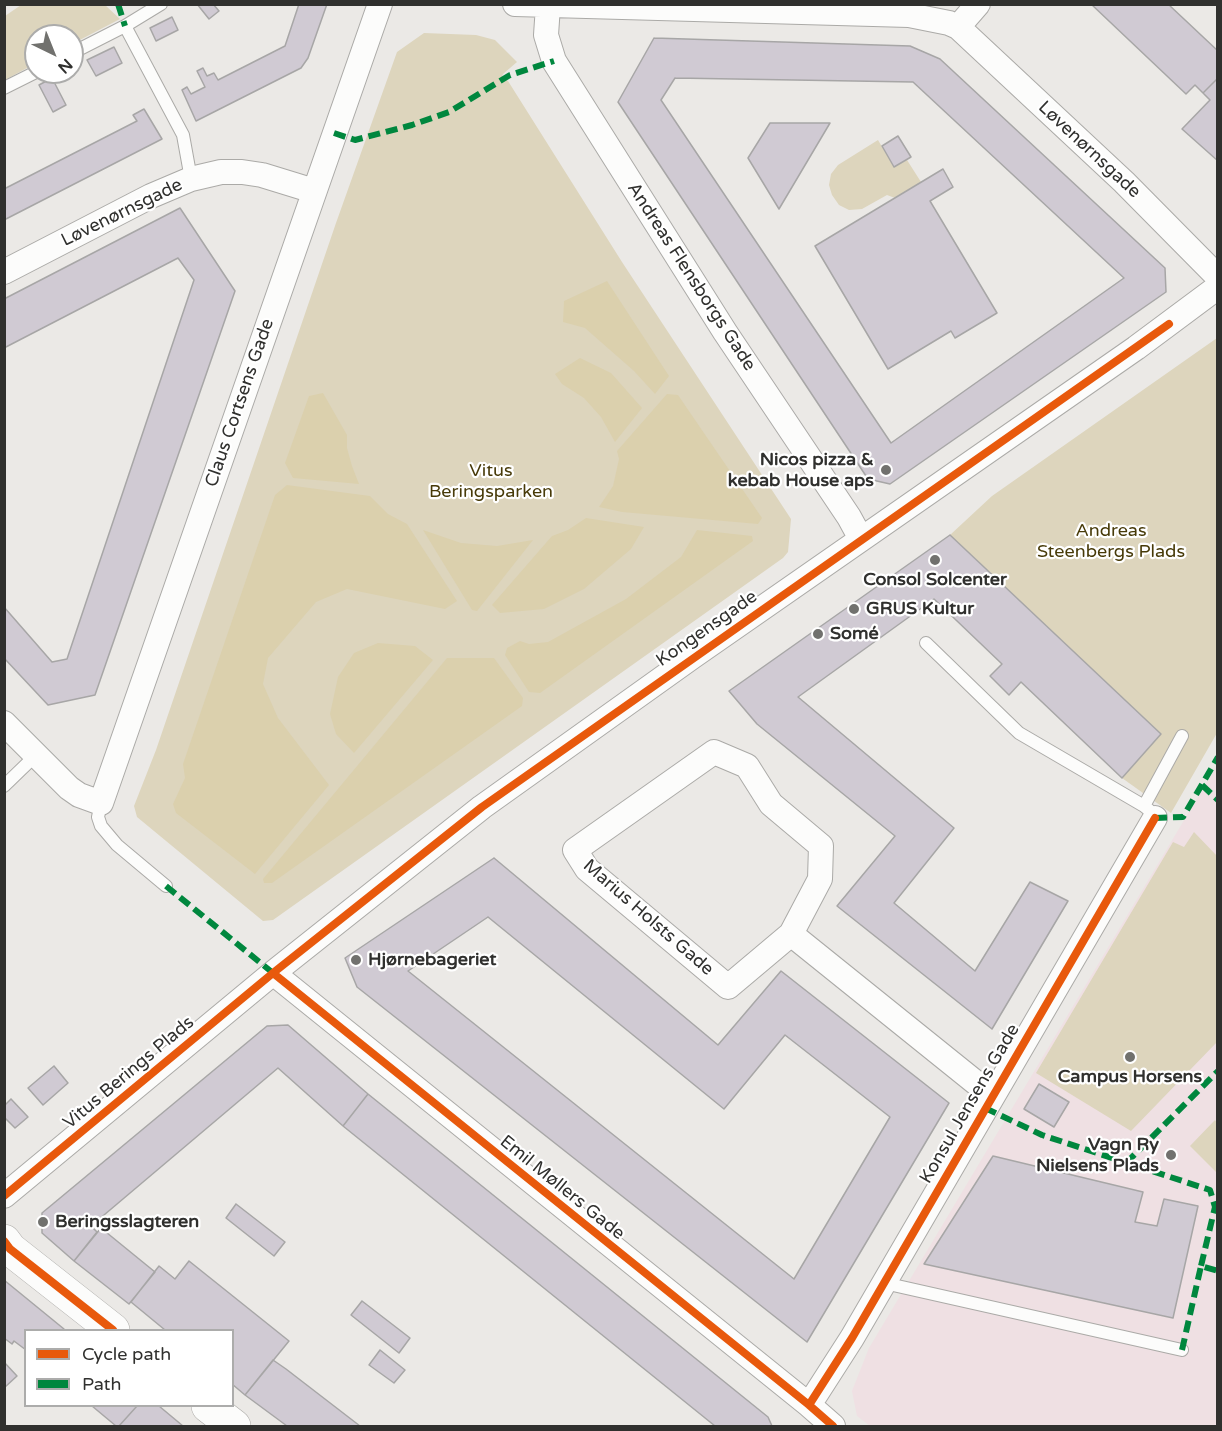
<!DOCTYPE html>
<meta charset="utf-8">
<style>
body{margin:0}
#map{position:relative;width:1222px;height:1431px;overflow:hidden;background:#ebe9e6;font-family:"Varela Round",sans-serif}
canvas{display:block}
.frame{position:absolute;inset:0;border:6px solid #30302e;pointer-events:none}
.legend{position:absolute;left:24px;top:1329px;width:210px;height:78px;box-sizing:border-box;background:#fff;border:2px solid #acacab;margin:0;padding:8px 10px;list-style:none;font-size:18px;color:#30302e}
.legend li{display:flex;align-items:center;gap:12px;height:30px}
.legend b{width:30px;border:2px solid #acacab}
.north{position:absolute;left:24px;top:24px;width:60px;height:60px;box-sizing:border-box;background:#fff;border:2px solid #acacab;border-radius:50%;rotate:137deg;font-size:16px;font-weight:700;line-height:24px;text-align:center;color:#30302e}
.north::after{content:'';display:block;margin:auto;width:21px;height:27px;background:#71716e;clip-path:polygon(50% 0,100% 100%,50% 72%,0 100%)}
</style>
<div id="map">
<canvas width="1222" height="1431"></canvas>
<div class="frame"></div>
<ul class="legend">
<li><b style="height:8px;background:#e8590c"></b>Cycle path</li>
<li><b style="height:8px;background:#00873e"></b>Path</li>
</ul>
<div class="north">N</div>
</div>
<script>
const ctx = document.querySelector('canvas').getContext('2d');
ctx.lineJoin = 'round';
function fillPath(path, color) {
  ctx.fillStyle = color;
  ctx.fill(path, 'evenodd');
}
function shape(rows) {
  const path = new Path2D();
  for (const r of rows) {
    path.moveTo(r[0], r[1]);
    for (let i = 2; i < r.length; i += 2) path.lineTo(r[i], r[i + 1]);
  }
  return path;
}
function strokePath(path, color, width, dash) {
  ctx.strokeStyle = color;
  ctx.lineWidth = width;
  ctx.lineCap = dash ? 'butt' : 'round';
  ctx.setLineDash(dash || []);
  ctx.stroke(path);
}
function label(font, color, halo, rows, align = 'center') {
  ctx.font = font + ' "Varela Round",sans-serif';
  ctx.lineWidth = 4.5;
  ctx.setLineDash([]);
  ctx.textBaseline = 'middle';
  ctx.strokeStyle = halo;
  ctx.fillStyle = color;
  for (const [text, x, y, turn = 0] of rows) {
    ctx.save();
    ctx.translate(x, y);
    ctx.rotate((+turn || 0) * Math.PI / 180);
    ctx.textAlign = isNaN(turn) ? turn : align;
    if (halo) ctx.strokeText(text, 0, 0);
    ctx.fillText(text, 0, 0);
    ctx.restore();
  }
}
fillPath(shape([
 [1217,765,1217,1426,870,1426,857,1416,852,1391,869,1348]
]), '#efe0e3');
fillPath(shape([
 [21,5,105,5,120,19,72,44,72,36,36,36,36,63,5,80,5,16],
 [424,33,476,35,495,40,517,62,503,74,502,77,508,81,622,262,791,519,788,552,783,558,273,920,263,921,137,817,134,806,156,750,336,223,397,52],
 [878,140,894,167,907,160,921,182,895,198,887,195,862,209,849,210,839,205,832,195,829,185,831,174,838,165],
 [1217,338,1217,733,1171,813,1122,778,1161,734,950,535,992,496],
 [1194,832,1217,856,1217,1042,1131,1131,1036,1073,1173,842,1184,847],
 [1215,1120,1217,1123,1217,1173,1190,1146]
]), '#ddd5bd');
fillPath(shape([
 [607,281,669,376,655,394,634,371,585,328,563,322,564,301],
 [580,358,611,373,642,408,615,442,601,417,584,398,562,384,555,374],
 [323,393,347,435,347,448,352,466,359,484,293,478,285,463,309,396],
 [667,394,678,395,762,518,758,524,622,512,599,507,613,486,619,459,617,451],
 [287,485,370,496,388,514,407,524,457,601,445,609,347,589,316,602,268,658,263,684,278,718,329,785,255,874,176,813,173,804,185,778,183,764,275,495],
 [586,518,644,527,631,549,584,589,544,609,500,613,492,605,552,536,568,530],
 [423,530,461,543,497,546,533,540,477,611,472,610],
 [697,530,752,536,753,541,540,693,529,692,505,655,507,648,520,641,529,644,548,642,626,599,681,557],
 [378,643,415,646,433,660,354,753,336,734,330,714,338,677,354,653],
 [447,658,494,658,523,698,522,706,272,883,264,883,263,879]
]), '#dbd0ad');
const building = shape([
 [197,4,213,4,219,11,209,19,197,4],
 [299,4,327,4,308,58,301,68,196,121,182,90,187,87,191,94,205,87,197,71,203,68,207,76,214,73,218,80,285,46,299,4],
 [1091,4,1168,4,1218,51,1218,78,1203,93,1195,85,1186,94,1091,4],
 [172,17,178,30,156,41,150,28,172,17],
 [654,38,910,46,940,59,1165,268,1166,292,890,484,868,479,618,102,654,38],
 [675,78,913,82,1124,278,891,443,661,100,675,78],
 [114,47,122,63,96,76,87,60,114,47],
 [52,78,66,105,53,112,39,85,52,78],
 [1218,78,1218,161,1182,129,1210,100,1203,93,1218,78],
 [144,109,162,139,4,220,4,189,137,121,133,115,144,109],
 [770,123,830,123,779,209,748,158,770,123],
 [898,136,911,157,894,167,882,146,898,136],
 [943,169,953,187,930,201,997,313,955,338,951,331,888,369,815,246,943,169],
 [180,208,235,291,95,695,48,705,4,658,4,607,52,662,67,659,194,280,178,258,4,348,4,299,180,208],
 [950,535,1161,734,1122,778,1021,682,1009,695,990,676,1002,664,934,599,798,697,954,828,894,903,975,971,1030,882,1068,901,992,1029,837,906,895,836,757,724,729,691,950,535],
 [494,858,718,1045,781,971,949,1103,807,1342,357,987,345,958,494,858],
 [488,917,724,1109,785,1035,890,1117,794,1279,408,971,488,917],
 [288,1025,368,1094,343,1126,278,1068,91,1226,97,1232,74,1261,42,1233,42,1213,267,1026,288,1025],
 [54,1066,68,1083,43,1105,28,1088,54,1066],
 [1039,1084,1069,1102,1054,1127,1024,1109,1039,1084],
 [368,1094,768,1417,772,1426,715,1426,343,1126,368,1094],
 [11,1099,28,1117,15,1128,4,1117,4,1106,11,1099],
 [993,1156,1143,1192,1135,1222,1157,1226,1164,1199,1198,1206,1173,1318,924,1264,993,1156],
 [236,1204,285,1242,274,1256,226,1218,236,1204],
 [101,1228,155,1272,129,1304,74,1261,101,1228],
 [189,1261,289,1341,245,1395,232,1384,232,1330,165,1330,131,1302,159,1266,175,1279,189,1261],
 [4,1280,64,1329,63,1330,26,1330,26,1350,14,1341,12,1344,4,1338,4,1280],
 [362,1301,410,1338,399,1353,351,1315,362,1301],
 [380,1350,405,1370,394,1383,369,1365,380,1350],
 [273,1360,286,1369,360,1426,287,1426,245,1395,273,1360],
 [4,1362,17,1376,4,1388,4,1362],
 [92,1406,137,1406,119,1426,116,1426,92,1406],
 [137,1406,159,1406,183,1426,119,1426,137,1406]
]);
fillPath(building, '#d0cad3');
strokePath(building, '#a7a6a6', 1.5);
const lane = shape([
 [125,26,183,135,191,179],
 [72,53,125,26,161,4],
 [4,88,36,72],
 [926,643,1019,733,1144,806],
 [4,786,35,756],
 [101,803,98,817,101,826,117,845,166,886],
 [1149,810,1144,806,1182,736],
 [884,1283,1182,1350]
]);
const street = shape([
 [515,4,909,15,949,23,958,27,1124,182,1218,277],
 [548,6,546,35,554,61,725,332,849,517,861,539],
 [958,27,978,4],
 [4,272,151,196,191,179,221,172,242,172,262,175,314,191],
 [4,723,69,788,79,795,101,803,380,4],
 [791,934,820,879,821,846,771,804,747,766,714,752,575,850,587,869,728,987,791,934,975,1082,993,1093],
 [273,973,809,1405,833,1426],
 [4,1196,273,973,482,807,692,657,1136,348,1218,287],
 [809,1405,852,1338,1155,818]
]);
const secondary = shape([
 [4,1241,10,1249,113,1330],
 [208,1406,234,1426]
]);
strokePath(lane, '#abaaa7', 14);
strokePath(street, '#abaaa7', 26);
strokePath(secondary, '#abaaa7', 34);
strokePath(lane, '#fcfcfb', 12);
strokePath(street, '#fcfcfb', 24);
strokePath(secondary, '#fcfcfb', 33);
strokePath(shape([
 [118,4,125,26],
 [334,133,355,140,412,125,449,112,510,75,554,61],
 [1202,785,1218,800],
 [1155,818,1183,817,1218,757],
 [166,886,273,973],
 [985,1108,1042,1135,1210,1190,1215,1207,1201,1266],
 [1126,1163,1218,1071],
 [1182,1350,1201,1266,1218,1271]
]), '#00873e', 6, [12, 6]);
strokePath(shape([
 [273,973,809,1405,833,1426],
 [4,1196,273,973,482,807,1169,324],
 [4,1241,10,1249,113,1330],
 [809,1405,852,1338,1155,818]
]), '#e8590c', 8);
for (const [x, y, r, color] of [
 [886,470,6,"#71716e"],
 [935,560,6,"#71716e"],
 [854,609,6,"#71716e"],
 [818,634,6,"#71716e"],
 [356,960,6,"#71716e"],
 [1130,1057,6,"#71716e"],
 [1171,1155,6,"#71716e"],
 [43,1222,6,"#71716e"]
]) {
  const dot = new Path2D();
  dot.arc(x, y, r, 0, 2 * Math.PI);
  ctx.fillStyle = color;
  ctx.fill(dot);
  strokePath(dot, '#fff', 2);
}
label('18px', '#30302e', '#fff', [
 ["Løvenørnsgade",1089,150,43],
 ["Løvenørnsgade",122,213,-26],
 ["Andreas Flensborgs Gade",691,277,57],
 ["Claus Cortsens Gade",240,403,-71],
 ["Kongensgade",707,629,-35],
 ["Marius Holsts Gade",648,918,41],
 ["Vitus Berings Plads",129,1073,-40],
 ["Konsul Jensens Gade",970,1104,-60],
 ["Emil Møllers Gade",562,1188,39]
]);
label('bold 18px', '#30302e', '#fff', [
 ["Nicos pizza &",874,460,"right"],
 ["kebab House aps",874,481,"right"],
 ["Consol Solcenter",935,580,"center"],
 ["GRUS Kultur",866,609],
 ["Somé",830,634],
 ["Hjørnebageriet",368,960],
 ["Campus Horsens",1130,1077,"center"],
 ["Vagn Ry",1159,1145,"right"],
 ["Nielsens Plads",1159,1166,"right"],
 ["Beringsslagteren",55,1222]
], 'left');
label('18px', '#473a08', '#fff', [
 ["Vitus",491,471],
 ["Beringsparken",491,492],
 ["Andreas",1111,531],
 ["Steenbergs Plads",1111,552]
]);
</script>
